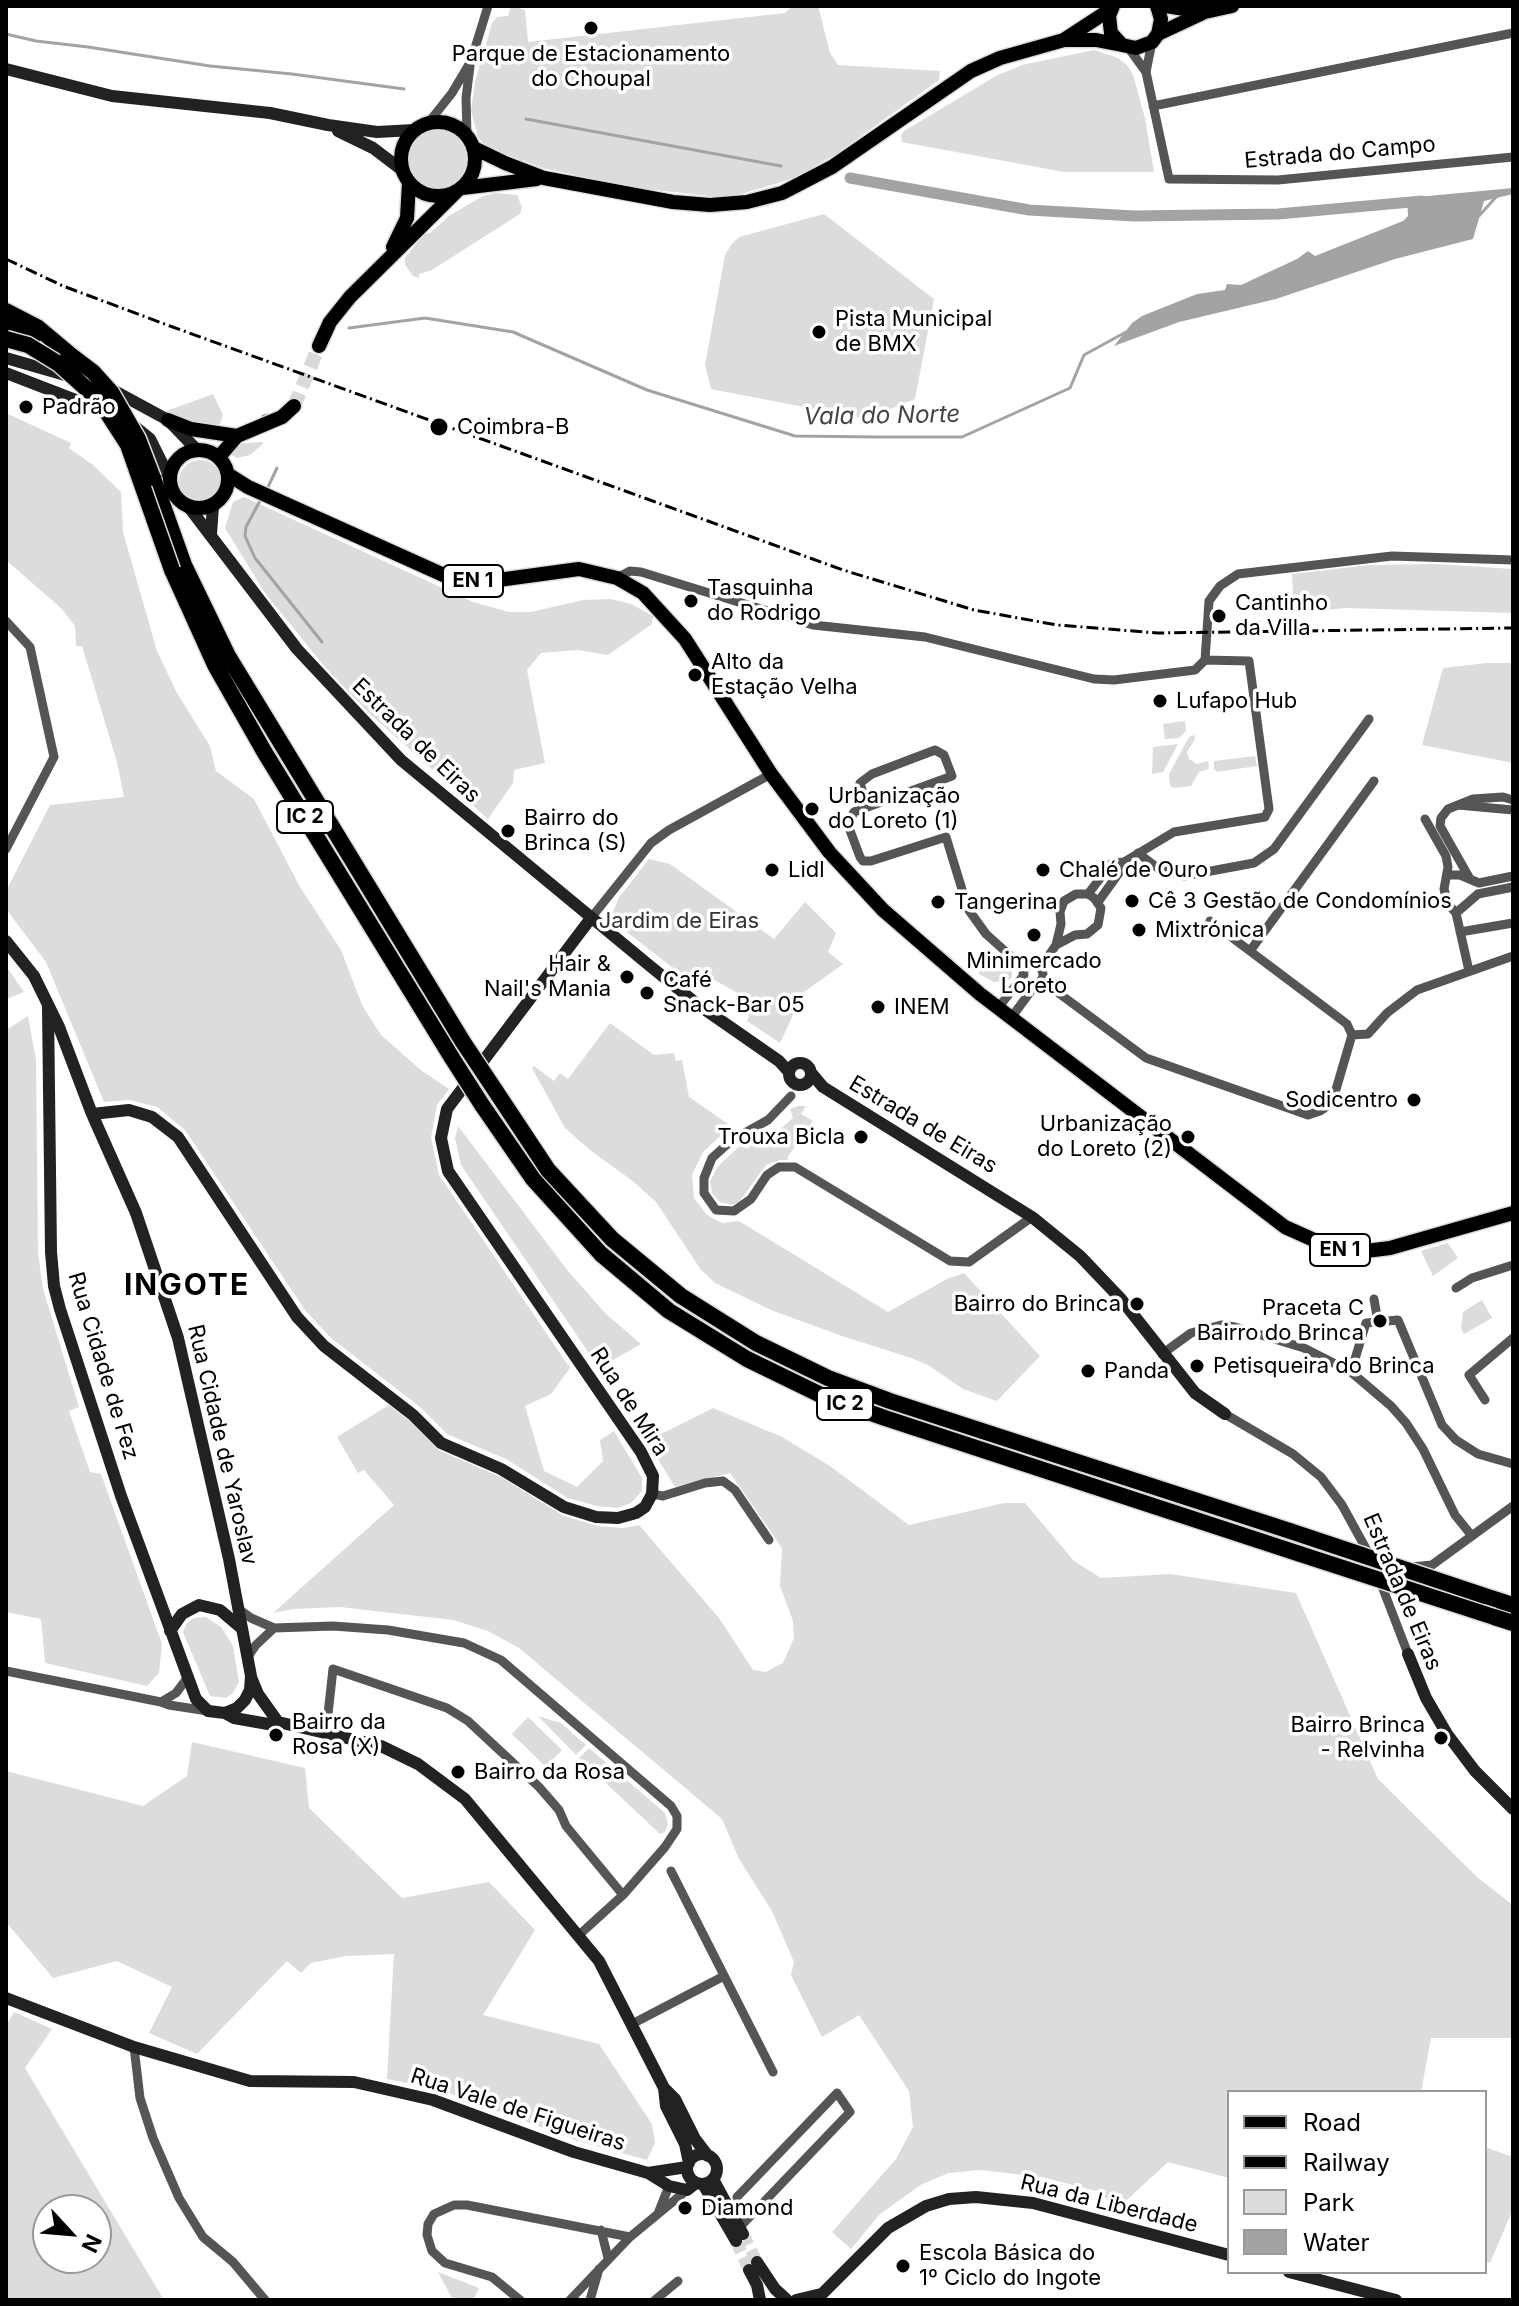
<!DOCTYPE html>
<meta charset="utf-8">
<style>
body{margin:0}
#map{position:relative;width:1519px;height:2306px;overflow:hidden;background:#fff;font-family:Inter,sans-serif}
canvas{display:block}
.frame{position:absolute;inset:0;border:8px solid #000;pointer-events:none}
.legend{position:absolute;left:1227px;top:2090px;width:260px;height:184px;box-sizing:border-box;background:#fff;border:2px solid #999;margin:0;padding:10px 14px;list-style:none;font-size:24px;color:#000}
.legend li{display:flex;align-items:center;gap:16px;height:40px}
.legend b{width:40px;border:2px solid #999}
.north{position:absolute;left:32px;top:2194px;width:80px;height:80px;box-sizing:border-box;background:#fff;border:2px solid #999;border-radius:50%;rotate:116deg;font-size:22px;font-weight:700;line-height:32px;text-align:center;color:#000}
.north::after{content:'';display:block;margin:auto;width:28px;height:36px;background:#000;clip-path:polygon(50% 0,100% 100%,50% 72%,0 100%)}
</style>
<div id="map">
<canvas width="1519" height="2306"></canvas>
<div class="frame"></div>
<ul class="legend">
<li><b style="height:10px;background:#000"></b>Road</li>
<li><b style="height:10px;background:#000"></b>Railway</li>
<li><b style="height:22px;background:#dcdcdc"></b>Park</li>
<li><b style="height:22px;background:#a3a3a3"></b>Water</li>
</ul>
<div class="north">N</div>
</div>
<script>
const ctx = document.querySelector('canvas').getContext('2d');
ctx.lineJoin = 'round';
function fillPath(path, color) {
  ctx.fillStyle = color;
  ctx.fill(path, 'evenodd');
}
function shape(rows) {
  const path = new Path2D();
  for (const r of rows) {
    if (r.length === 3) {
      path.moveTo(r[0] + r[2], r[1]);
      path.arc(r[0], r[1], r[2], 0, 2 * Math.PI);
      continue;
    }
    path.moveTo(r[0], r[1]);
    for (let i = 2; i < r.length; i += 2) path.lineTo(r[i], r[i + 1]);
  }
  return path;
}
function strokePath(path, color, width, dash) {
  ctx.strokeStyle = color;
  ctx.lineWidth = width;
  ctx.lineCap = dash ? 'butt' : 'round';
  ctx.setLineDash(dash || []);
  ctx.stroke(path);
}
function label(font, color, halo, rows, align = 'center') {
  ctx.font = font + ' Inter,sans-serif';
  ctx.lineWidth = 7;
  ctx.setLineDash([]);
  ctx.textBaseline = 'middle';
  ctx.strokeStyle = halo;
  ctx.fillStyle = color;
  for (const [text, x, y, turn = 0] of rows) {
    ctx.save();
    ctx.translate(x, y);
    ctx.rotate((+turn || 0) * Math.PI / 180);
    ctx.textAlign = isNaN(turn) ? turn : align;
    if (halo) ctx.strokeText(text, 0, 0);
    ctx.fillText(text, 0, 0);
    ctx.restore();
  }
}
fillPath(shape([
 [511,6,525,10,528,42,785,13,792,6,818,6,830,53,838,65,940,71,939,80,836,154,795,178,727,198,628,187,543,168,487,147,478,137,471,111,475,82,492,23,497,17,508,16],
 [1094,50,1118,58,1127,65,1133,75,1145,118,1154,172,1064,172,902,142,901,135,904,131,996,76,1022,65],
 [439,160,31],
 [496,193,517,195,522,207,520,214,432,270,419,274,419,278,413,276,405,265,405,258,424,234,430,233,449,216,483,196],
 [824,214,934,299,915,399,866,419,711,389,705,365,725,255,731,245,739,237],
 [213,394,223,415,220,424,192,425,166,411],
 [6,413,71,443,69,448,93,465,121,492,123,532,157,651,177,693,210,746,216,771,254,799,300,887,341,950,362,1005,381,1035,422,1071,449,1089,437,1105,431,1138,439,1175,570,1368,551,1394,525,1406,544,1471,577,1487,603,1461,600,1440,614,1431,642,1478,642,1491,631,1503,617,1508,597,1506,568,1498,506,1459,447,1434,420,1407,331,1338,305,1310,185,1130,157,1107,130,1100,104,1102,46,962,6,909,6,891,50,805,124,797,117,762,82,646,76,646,75,626,62,609,6,560],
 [262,442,263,444,250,455,237,458,230,454,236,444],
 [200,481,21],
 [244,497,473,602,509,612,531,612,583,600,610,599,631,604,653,616,652,624,608,655,578,650,541,653,527,670,545,763,514,770,513,783,488,819,370,714,324,666,265,593,225,528,233,502],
 [1437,564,1513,569,1513,613,1345,608,1294,613,1292,574,1369,565],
 [1487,663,1513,663,1513,763,1422,745,1443,668],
 [1185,721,1186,731,1179,738,1165,739,1163,724],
 [1194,735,1195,739,1187,752,1189,759,1197,764,1208,761,1209,769,1199,772,1191,786,1174,788,1170,786,1169,774,1189,737],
 [1178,744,1163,772,1152,774,1153,747],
 [1255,756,1257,766,1217,772,1214,769,1214,761],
 [649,859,670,864,774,939,805,902,836,933,828,952,843,964,804,992,780,1043,747,1021,754,1002,698,971,691,982,623,929,612,914,618,899],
 [982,952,1002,965,1008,964,1012,967,1012,977,1008,981,994,982,979,974],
 [6,966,24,992,6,999],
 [28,1016,36,1060,38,1253,43,1289,79,1407,69,1411,90,1472,101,1474,162,1644,159,1673,147,1686,45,1663,41,1619,6,1612,6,1030],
 [610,1023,654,1055,674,1053,676,1061,682,1060,689,1097,731,1126,703,1152,692,1175,694,1198,707,1215,722,1223,739,1221,888,1312,947,1279,964,1273,1040,1356,997,1401,963,1389,928,1365,911,1358,842,1336,771,1310,715,1283,701,1270,656,1202,634,1182,590,1150,565,1128,532,1068,534,1066,554,1081,560,1073,568,1079],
 [798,1106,806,1106,801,1114,813,1121,787,1158,789,1160,780,1160,766,1165,739,1202,732,1205,720,1202,712,1193,710,1181,719,1165,742,1144,746,1149,778,1131,793,1118,790,1109],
 [458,1126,568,1271,606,1314,641,1344,599,1368,461,1165,455,1138],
 [1448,1243,1458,1258,1433,1276,1421,1251],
 [1482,1300,1492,1318,1464,1334,1461,1328,1463,1312],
 [389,1405,411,1422,440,1451,501,1477,564,1516,598,1526,623,1528,639,1525,719,1618,753,1670,766,1672,783,1663,794,1638,793,1621,780,1586,782,1548,730,1473,675,1487,647,1441,713,1408,782,1437,830,1466,909,1525,1004,1503,1025,1503,1074,1561,1101,1578,1170,1574,1296,1593,1378,1779,1477,1877,1513,1905,1513,2038,1431,2038,1421,2092,1229,2092,1229,2178,1168,2162,1117,2209,1100,2192,1042,2177,980,2170,949,2173,922,2184,880,2214,851,2249,832,2232,896,2159,913,2127,909,2091,859,2015,822,2037,791,1975,794,1962,772,1911,739,1859,722,1819,519,1648,488,1631,453,1620,340,1607,294,1609,273,1613,394,1505,364,1470,358,1473,337,1437],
 [206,1617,221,1627,233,1646,239,1682,233,1693,226,1698,210,1696,183,1632,187,1623,194,1618],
 [538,1716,561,1723,586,1745,576,1755],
 [528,1717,562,1750,546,1767,512,1734],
 [192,1742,305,1768,309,1808,402,1898,489,1882,535,1930,483,2015,599,2044,652,2124,655,2143,647,2160,578,2141,438,2089,387,2079,394,1954,346,1956,311,1963,301,1973,287,1961,197,2054,149,2033,172,1987,117,1961,53,1978,6,1922,6,1771,143,1806,187,1776],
 [589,1748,665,1813,668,1824,665,1832,660,1834,579,1758],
 [14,2012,52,2029,25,2068,164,2300,6,2300,6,2026],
 [48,2210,96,2210,96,2258,48,2258],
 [1485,2147,1513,2157,1513,2209,1490,2263,1485,2262],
 [438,2272,479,2288,473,2300,453,2300]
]), '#dcdcdc');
fillPath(shape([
 [1513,188,1513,194,1484,201,1473,239,1395,259,1276,299,1179,322,1114,346,1132,323,1142,316,1197,294,1225,290,1227,284,1241,285,1297,259,1308,251,1315,256,1403,221,1408,216,1407,198]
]), '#a3a3a3');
strokePath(shape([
 [6,34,36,41,88,47,210,66,292,74,404,89],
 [526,119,781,166],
 [1478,217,1497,196],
 [349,328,425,318,513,332,647,390,795,436,879,437,962,437,1070,388,1084,355,1126,332],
 [264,418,263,416,268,415],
 [267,489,277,468],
 [261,499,246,527,245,536,255,558,322,642]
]), '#a3a3a3', 3);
strokePath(shape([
 [850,178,1029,210,1134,216,1278,214,1422,201]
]), '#a3a3a3', 11);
strokePath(shape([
 [743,2234,757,2262],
 [736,2241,749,2270]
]), '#d9d9d9', 12, [12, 6]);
strokePath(shape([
 [294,406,319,346]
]), '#d9d9d9', 14, [14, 7]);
const primary = shape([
 [1113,6,1109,16,1111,33,1122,45,1136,48,1152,42,1158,34,1161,19,1157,6],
 [1166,6,1204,12],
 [1158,34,1205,12,1232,6],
 [1065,39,1111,9],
 [438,159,37],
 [474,148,505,163,544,178,673,202,710,205,747,202,782,193,832,167,971,71,1000,58,1064,40,1096,40,1122,45],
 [462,188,537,179],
 [393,247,407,218,409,183],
 [319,346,330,322,350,297,456,192],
 [168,420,191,429,237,436],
 [199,479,29],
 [219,457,237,436,282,417,294,406],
 [229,475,248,487,448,577,491,581,579,569,617,578,643,593,685,639,771,774,830,853,883,910,980,994,1285,1227,1334,1249,1366,1251,1390,1248,1513,1213]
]);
const highway = shape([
 [6,311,37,327,68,353],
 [6,326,35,335],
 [153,478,184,565,228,656,463,1042],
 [172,570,215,665,265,753,452,1058],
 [495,1090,548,1170,612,1239,681,1296,756,1343,828,1378,890,1401,1290,1531],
 [482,1105,533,1179,601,1254,669,1311,747,1359,823,1396,885,1418,1300,1554],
 [1485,1596,1513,1605],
 [1494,1617,1513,1623]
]);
strokePath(primary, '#dbdbdb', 17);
strokePath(highway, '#dbdbdb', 19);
strokePath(shape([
 [1152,42,1146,72,1169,179,1278,180,1513,157],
 [1128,47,1146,72],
 [1153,106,1513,33],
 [429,122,452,93,471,61,488,6],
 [467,135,466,98,470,66],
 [617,578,630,571,641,572,813,625,925,637,1094,679,1114,680,1195,670,1205,660,1249,661,1269,809,1265,817,1174,832,1124,862,1112,863,1088,894],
 [6,621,30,647,54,757,6,849],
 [1205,660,1209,601,1220,586,1238,574,1392,556,1513,560],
 [863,793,860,783,872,774,935,750,944,755,952,776,854,812,848,825,860,857,863,861,871,861,946,837,968,909,986,934,1025,969],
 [1458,805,1513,810],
 [1425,819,1446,856,1448,867,1444,889,1448,904,1456,913,1469,971],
 [1138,853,1159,869,1184,876,1254,863,1274,849,1369,719],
 [1447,875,1460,875,1479,883,1513,876],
 [1470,879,1440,826,1441,818,1448,809,1473,799,1503,797,1513,800],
 [1098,902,1121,870,1124,862],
 [1456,913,1478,894,1513,887],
 [591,918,651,843,669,830,771,774],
 [1460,932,1513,923],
 [1250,951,1374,781],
 [1033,975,10],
 [1040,968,1056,945,1075,935,1087,934,1098,925,1101,908,1094,898,1088,894,1076,894,1064,901,1060,912,1061,924,1056,945],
 [1041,980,1146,1058,1308,1115,1320,1111,1332,1103,1352,1035,1347,1024,1210,921],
 [998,1008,1024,975],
 [1011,1018,1036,984],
 [1352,1035,1368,1034,1387,1013,1417,990,1513,956],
 [791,1096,768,1120,732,1140,712,1158,704,1178,704,1193,716,1210,734,1211,751,1199,767,1175,779,1167,795,1167,950,1261,969,1262,1032,1217],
 [1456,1288,1472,1278,1513,1265],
 [1374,1299,1378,1322],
 [1162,1354,1191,1333,1221,1325,1235,1327,1304,1348,1351,1372,1391,1406,1406,1423,1423,1449,1455,1515,1472,1536],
 [1351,1372,1366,1323,1398,1320,1442,1425,1456,1440,1478,1454,1513,1464],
 [1485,1400,1469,1375,1513,1338],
 [1225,1414,1293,1454,1321,1477,1342,1505,1370,1556],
 [652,1494,663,1496,705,1483,723,1481,735,1490,769,1540],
 [1411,1567,1432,1565,1513,1506],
 [1380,1581,1408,1654],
 [237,1608,251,1618,274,1628,333,1626,388,1630,464,1643,501,1660,671,1806,677,1816,677,1829,665,1847,623,1895,579,1935],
 [247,1658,256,1645,274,1628],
 [6,1671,161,1702,169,1705,208,1711],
 [161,1702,176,1693,188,1677],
 [326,1732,333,1669,447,1708,468,1721,539,1787,559,1810,566,1826,623,1895],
 [671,1871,773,2072],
 [632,2024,724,1976],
 [134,2047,140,2098,153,2138,179,2198,203,2237,233,2262,265,2300],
 [737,2197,837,2093,850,2112,739,2228],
 [659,2211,669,2186],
 [601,2230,608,2258],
 [520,2300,492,2277,445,2263,432,2251,427,2235,428,2224,434,2214,454,2205,467,2205,630,2237],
 [570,2300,630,2237,687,2190],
 [590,2300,599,2269],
 [655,2300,678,2281]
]), '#555', 9);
strokePath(shape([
 [6,69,112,96,270,113,328,125,377,132,414,130],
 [338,131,373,148,402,170],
 [6,358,72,377],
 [6,373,107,412],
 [109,388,168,420,197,450],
 [134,426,150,439,170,479],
 [188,506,297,649,401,760,650,966,697,1004,779,1061,789,1072],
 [211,534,213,506],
 [6,941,34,976,59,1027,92,1114,136,1213,178,1338,229,1559,251,1676,250,1690,245,1700,237,1708,225,1713,208,1711,196,1699,121,1496,60,1309,54,1286,51,1252,48,1007],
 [800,1074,11],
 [812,1074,823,1087,1032,1217,1080,1256,1121,1299,1195,1393,1225,1414],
 [92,1114,129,1110,152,1117,178,1137,297,1317,324,1346,413,1415,441,1443,501,1469,564,1507,596,1517,618,1518,636,1513,645,1507,652,1494,653,1476,641,1452,448,1171,441,1138,447,1109,591,918],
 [170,1631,182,1614,199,1605,220,1610,240,1627],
 [1408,1654,1426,1698,1447,1734,1475,1771,1513,1809],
 [251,1677,258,1694,278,1722],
 [225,1713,234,1718,268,1724,278,1722,381,1746,418,1764,465,1799,599,1961,664,2088,675,2099,695,2139,708,2156],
 [6,1998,134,2047,250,2081,354,2082,433,2100,574,2152,648,2173,687,2167],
 [664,2088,666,2106,685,2144,689,2163],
 [702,2169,15],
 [648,2173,669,2186,687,2190,696,2183],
 [713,2179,743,2234],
 [703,2184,736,2241],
 [757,2262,775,2289,786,2299],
 [749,2270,757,2285,760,2300],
 [1289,2272,1396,2300],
 [796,2300,821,2294],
 [816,2300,888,2228,926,2206,949,2199,976,2197,1033,2203,1229,2255]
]), '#222', 12);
strokePath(primary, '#000', 14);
strokePath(highway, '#000', 16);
strokePath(shape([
 [6,259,63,286,170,326,843,570,974,610,1057,625,1157,633,1513,628]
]), '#000', 3, [12, 4, 2, 4]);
const highwayBridge = shape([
 [6,339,28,345,59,364,99,400,128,445,172,570],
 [68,353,93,372,111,392,138,439,153,478],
 [463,1042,495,1090],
 [452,1058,482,1105],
 [1290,1531,1485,1596],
 [1300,1554,1494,1617]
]);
strokePath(highwayBridge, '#dbdbdb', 19, []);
strokePath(highwayBridge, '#000', 16);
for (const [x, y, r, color] of [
 [591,28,8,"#000"],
 [819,332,8,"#000"],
 [26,407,8,"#000"],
 [439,427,10,"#000"],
 [691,601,8,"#000"],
 [1219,616,8,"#000"],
 [695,675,8,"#000"],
 [1160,701,8,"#000"],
 [812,809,8,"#000"],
 [508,831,8,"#000"],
 [772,870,8,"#000"],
 [1043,870,8,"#000"],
 [1132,901,8,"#000"],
 [938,902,8,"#000"],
 [1139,930,8,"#000"],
 [1034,935,8,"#000"],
 [627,977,8,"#000"],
 [647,993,8,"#000"],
 [878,1007,8,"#000"],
 [1414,1100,8,"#000"],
 [861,1137,8,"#000"],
 [1188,1137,8,"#000"],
 [1137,1304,8,"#000"],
 [1380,1321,8,"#000"],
 [1197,1366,8,"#000"],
 [1088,1371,8,"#000"],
 [276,1735,8,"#000"],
 [1441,1738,8,"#000"],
 [458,1772,8,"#000"],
 [685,2208,8,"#000"],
 [903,2266,8,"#000"]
]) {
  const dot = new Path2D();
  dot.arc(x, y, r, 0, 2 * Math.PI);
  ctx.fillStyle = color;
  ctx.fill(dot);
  strokePath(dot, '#fff', 3);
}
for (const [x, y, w] of [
 [473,581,60],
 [305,817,56],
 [1340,1250,60],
 [845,1404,56]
]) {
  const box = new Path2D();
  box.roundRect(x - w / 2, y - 16, w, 32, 6);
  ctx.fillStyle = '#fff';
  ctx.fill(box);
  strokePath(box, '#000', 2);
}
label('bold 20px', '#000', null, [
 ["EN 1",473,581],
 ["IC 2",305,817],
 ["EN 1",1340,1250],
 ["IC 2",845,1404]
]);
label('22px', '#000', '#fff', [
 ["Parque de Estacionamento",591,54,"center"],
 ["do Choupal",591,79,"center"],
 ["Pista Municipal",835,319],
 ["de BMX",835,344],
 ["Padrão",42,407],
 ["Coimbra-B",457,427],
 ["Tasquinha",707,588],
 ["do Rodrigo",707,613],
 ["Cantinho",1235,603],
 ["da Villa",1235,628],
 ["Alto da",711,662],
 ["Estação Velha",711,687],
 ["Lufapo Hub",1176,701],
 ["Urbanização",828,796],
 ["do Loreto (1)",828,821],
 ["Bairro do",524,818],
 ["Brinca (S)",524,843],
 ["Lidl",788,870],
 ["Chalé de Ouro",1059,870],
 ["Cê 3 Gestão de Condomínios",1148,901],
 ["Tangerina",954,902],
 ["Mixtrónica",1155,930],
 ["Minimercado",1034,961,"center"],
 ["Loreto",1034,986,"center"],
 ["Hair &",611,964,"right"],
 ["Nail's Mania",611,989,"right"],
 ["Café",663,980],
 ["Snack-Bar 05",663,1005],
 ["INEM",894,1007],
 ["Sodicentro",1398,1100,"right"],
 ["Urbanização",1172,1124,"right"],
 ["do Loreto (2)",1172,1149,"right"],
 ["Trouxa Bicla",845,1137,"right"],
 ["Bairro do Brinca",1121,1304,"right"],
 ["Praceta C",1364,1308,"right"],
 ["Bairro do Brinca",1364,1333,"right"],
 ["Petisqueira do Brinca",1213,1366],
 ["Panda",1104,1371],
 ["Bairro da",292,1722],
 ["Rosa (X)",292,1747],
 ["Bairro Brinca",1425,1725,"right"],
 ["- Relvinha",1425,1750,"right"],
 ["Bairro da Rosa",474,1772],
 ["Diamond",701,2208],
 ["Escola Básica do",919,2253],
 ["1º Ciclo do Ingote",919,2278]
], 'left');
label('22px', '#000', '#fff', [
 ["Estrada do Campo",1340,153,-5],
 ["Estrada de Eiras",416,741,44],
 ["Estrada de Eiras",923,1125,31],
 ["Rua Cidade de Fez",103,1366,73],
 ["Rua de Mira",629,1402,57],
 ["Rua Cidade de Yaroslav",222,1445,77],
 ["Estrada de Eiras",1402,1592,67],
 ["Rua Vale de Figueiras",518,2110,18],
 ["Rua da Liberdade",1109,2204,14]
]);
label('22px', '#333', '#fff', [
 ["Jardim de Eiras",679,921]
]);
label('italic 24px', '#444', '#fff', [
 ["Vala do Norte",882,416,-1]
]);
ctx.letterSpacing = '2px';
label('bold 30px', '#000', '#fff', [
 ["INGOTE",187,1286]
]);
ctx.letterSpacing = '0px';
</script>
